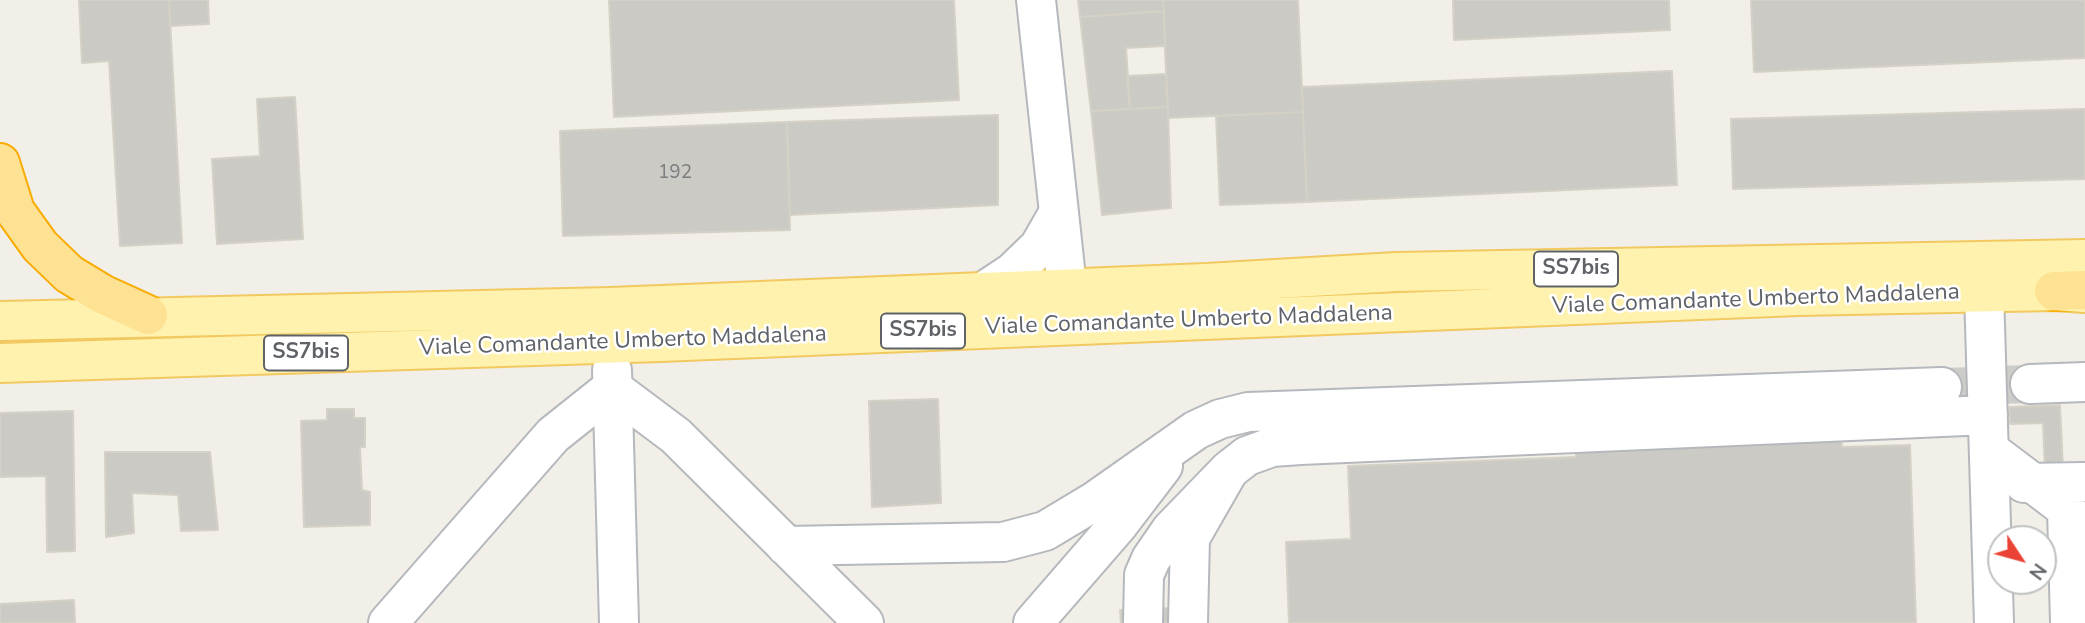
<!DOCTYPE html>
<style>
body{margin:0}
#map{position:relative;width:2085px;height:623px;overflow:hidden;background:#f1efe8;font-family:"Nunito Sans",sans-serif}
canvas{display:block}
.north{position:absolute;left:1987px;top:525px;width:70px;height:70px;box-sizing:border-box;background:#fff;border:2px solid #bfc1c3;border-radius:50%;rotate:126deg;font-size:19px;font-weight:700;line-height:28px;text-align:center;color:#5f6368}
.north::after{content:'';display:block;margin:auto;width:24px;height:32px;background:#ea4335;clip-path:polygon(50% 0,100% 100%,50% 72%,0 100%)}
</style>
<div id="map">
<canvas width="2085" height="623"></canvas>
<div class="north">N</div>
</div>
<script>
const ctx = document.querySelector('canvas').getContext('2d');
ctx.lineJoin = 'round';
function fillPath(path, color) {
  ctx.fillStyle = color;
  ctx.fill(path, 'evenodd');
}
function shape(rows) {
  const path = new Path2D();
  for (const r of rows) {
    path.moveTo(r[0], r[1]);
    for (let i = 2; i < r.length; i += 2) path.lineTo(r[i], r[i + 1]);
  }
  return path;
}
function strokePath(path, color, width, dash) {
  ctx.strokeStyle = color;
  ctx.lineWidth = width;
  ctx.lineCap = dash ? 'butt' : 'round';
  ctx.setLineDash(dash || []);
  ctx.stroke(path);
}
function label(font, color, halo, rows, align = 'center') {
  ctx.font = font + ' "Nunito Sans",sans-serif';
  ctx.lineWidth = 5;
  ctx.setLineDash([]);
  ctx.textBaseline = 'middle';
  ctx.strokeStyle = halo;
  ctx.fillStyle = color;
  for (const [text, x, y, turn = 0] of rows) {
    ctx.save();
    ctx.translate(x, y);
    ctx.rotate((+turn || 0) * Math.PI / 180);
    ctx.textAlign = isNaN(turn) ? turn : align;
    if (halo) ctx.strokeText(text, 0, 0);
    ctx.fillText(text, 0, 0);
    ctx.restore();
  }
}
const building = shape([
 [79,0,169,0,182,243,120,246,109,61,82,63,79,0],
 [169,0,208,0,209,24,170,26,169,0],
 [609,0,954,0,959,100,614,117,609,0],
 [1078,0,1163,0,1164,11,1080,17,1078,0],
 [1163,0,1298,0,1303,112,1168,118,1163,0],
 [1453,0,1669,0,1670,30,1454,40,1453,0],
 [1751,0,2085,0,2085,58,1754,72,1751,0],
 [1164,11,1165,46,1126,48,1130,109,1091,111,1080,17,1164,11],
 [1672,71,1677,185,1307,202,1302,87,1672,71],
 [1166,74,1168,107,1130,109,1127,76,1166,74],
 [295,97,303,239,217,244,212,159,260,156,257,99,295,97],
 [1168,107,1171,208,1102,215,1091,111,1168,107],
 [2085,109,2085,179,1733,189,1731,119,2085,109],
 [1303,112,1307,202,1220,205,1216,116,1303,112],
 [998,115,998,205,790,215,787,122,998,115],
 [787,122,790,230,563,236,560,131,787,122],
 [938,399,941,503,872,507,869,401,938,399],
 [2060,405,2063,470,2045,471,2043,423,2010,424,2009,407,2060,405],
 [327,409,354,409,354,418,365,418,365,447,360,447,362,490,370,492,370,525,304,527,301,421,327,420,327,409],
 [73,411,75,551,47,552,46,476,0,477,0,413,73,411],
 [1841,432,1842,447,1910,445,1916,623,1289,623,1286,542,1351,539,1348,466,1576,457,1575,442,1841,432],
 [105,452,210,452,218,530,181,531,178,495,132,493,134,533,106,537,105,452],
 [74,600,75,623,0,623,0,604,74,600],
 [1173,608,1174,623,1121,623,1120,610,1173,608]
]);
fillPath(building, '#cccac5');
strokePath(building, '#d6d1c6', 2);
strokePath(shape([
 [1942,387,2030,384]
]), '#ccccc8', 38, [38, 19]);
const minor = shape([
 [1036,0,1067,287],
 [986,290,1013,272,1039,247,1059,212],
 [1984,292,1994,623],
 [612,370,619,623],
 [2030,384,2085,382],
 [1989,450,2067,509,2070,623],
 [1229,470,1247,456,1272,447,1300,445,1988,415],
 [2024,483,2085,482],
 [786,546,1003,542,1045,531,1095,501,1196,430,1220,419,1248,412,1942,387],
 [388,623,553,435,612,388,676,436,864,623],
 [1033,623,1118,525,1163,466],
 [1143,623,1144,575,1151,559,1171,530,1229,470,1190,538,1188,623]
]);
const major = shape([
 [0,321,611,307,1206,283,1396,272,2085,259],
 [0,363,660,342,1798,296,2054,291,2085,293]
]);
const highway = shape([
 [0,163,15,211,40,246,69,274,102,294,148,315],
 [2054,291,2085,290]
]);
strokePath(minor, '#b5b8bc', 42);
strokePath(major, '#f2c960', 42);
strokePath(highway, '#f9ab00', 42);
strokePath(minor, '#fff', 38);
strokePath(major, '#fff2af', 38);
strokePath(highway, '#fde293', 38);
label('19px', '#7a7d7f', null, [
 ["192",675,173]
]);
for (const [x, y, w] of [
 [1576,269,84],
 [923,331,84],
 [306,353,84]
]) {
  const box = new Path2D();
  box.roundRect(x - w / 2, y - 17.5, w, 35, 5);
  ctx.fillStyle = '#fff';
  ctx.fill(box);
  strokePath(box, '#5f6368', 2);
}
label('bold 21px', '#5f6368', null, [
 ["SS7bis",1576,269],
 ["SS7bis",923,331],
 ["SS7bis",306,353]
]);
label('23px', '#5f6368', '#fff', [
 ["Viale Comandante Umberto Maddalena",1756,300,-2],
 ["Viale Comandante Umberto Maddalena",1189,321,-2],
 ["Viale Comandante Umberto Maddalena",623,342,-2]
]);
</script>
